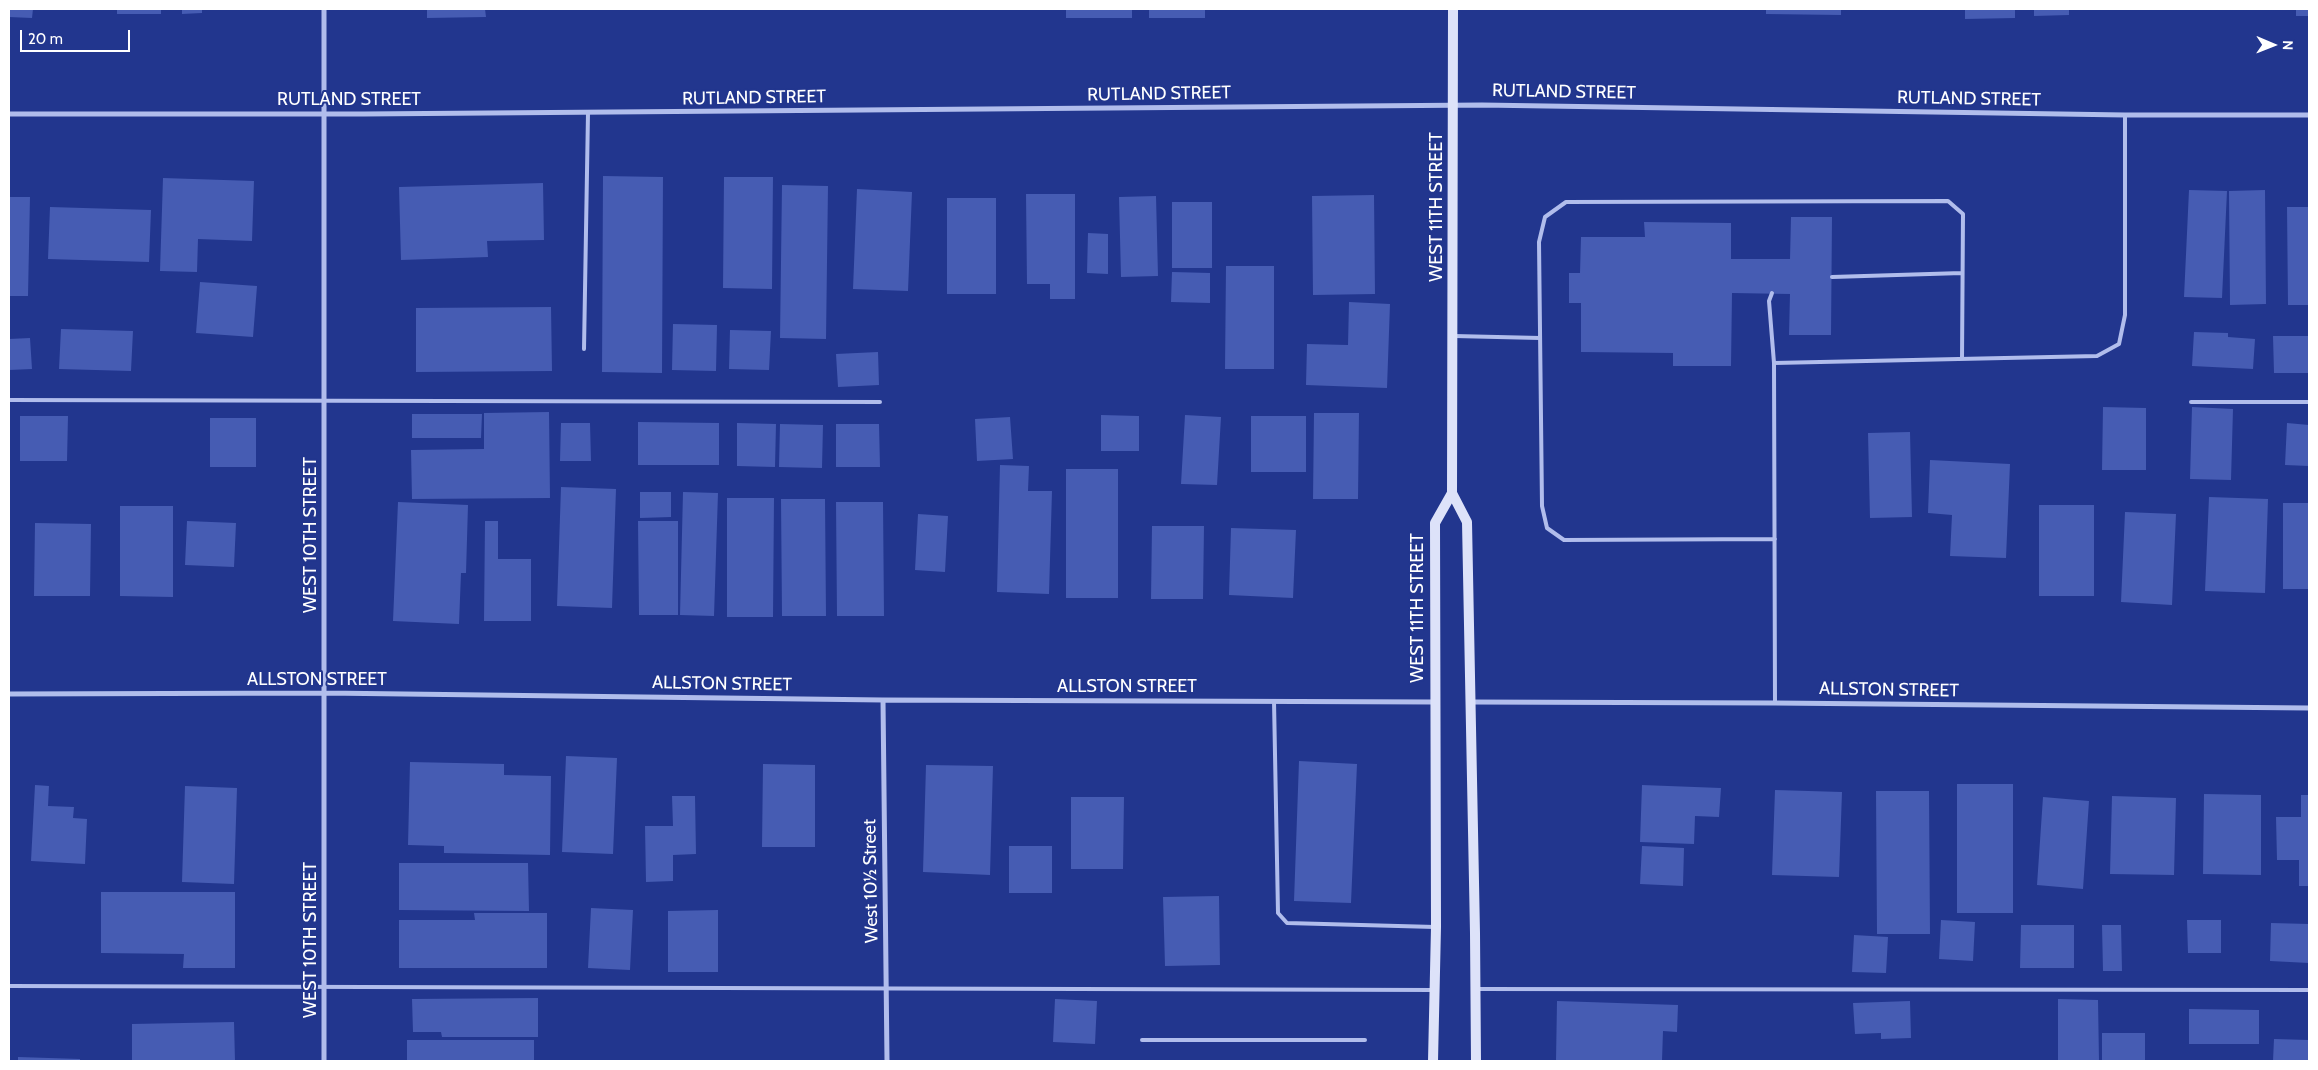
<!DOCTYPE html>
<meta charset="utf-8">
<style>
body{margin:0}
#map{position:relative;width:2318px;height:1070px;overflow:hidden;background:#22368e;font-family:Cabin,sans-serif}
canvas{display:block}
.frame{position:absolute;inset:0;border:10px solid #fff;pointer-events:none}
.north{position:absolute;left:2248px;top:20px;width:50px;height:50px;-webkit-text-stroke:4px #22368e;paint-order:stroke;rotate:91deg;font-size:14px;font-weight:700;line-height:20px;text-align:center;color:#fff}
.north::after{content:'';display:block;margin:auto;width:18px;height:22px;background:#fff;clip-path:polygon(50% 0,100% 100%,50% 72%,0 100%)}
.scale{position:absolute;left:20px;top:30px;width:110px;height:22px;box-sizing:border-box;border:2px solid #fff;border-top:0;padding-left:6px;font-size:15px;line-height:18px;white-space:nowrap;color:#fff;-webkit-text-stroke:4px #22368e;paint-order:stroke}
</style>
<div id="map">
<canvas width="2318" height="1070"></canvas>
<div class="frame"></div>
<div class="north">N</div>
<div class="scale">20 m</div>
</div>
<script>
const ctx = document.querySelector('canvas').getContext('2d');
ctx.lineJoin = 'round';
function fillPath(path, color) {
  ctx.fillStyle = color;
  ctx.fill(path, 'evenodd');
}
function shape(rows) {
  const path = new Path2D();
  for (const r of rows) {
    path.moveTo(r[0], r[1]);
    for (let i = 2; i < r.length; i += 2) path.lineTo(r[i], r[i + 1]);
  }
  return path;
}
function strokePath(path, color, width, dash) {
  ctx.strokeStyle = color;
  ctx.lineWidth = width;
  ctx.lineCap = dash ? 'butt' : 'round';
  ctx.setLineDash(dash || []);
  ctx.stroke(path);
}
function label(font, color, halo, rows, align = 'center') {
  ctx.font = font + ' Cabin,sans-serif';
  ctx.lineWidth = 4;
  ctx.setLineDash([]);
  ctx.textBaseline = 'middle';
  ctx.strokeStyle = halo;
  ctx.fillStyle = color;
  for (const [text, x, y, turn = 0] of rows) {
    ctx.save();
    ctx.translate(x, y);
    ctx.rotate((+turn || 0) * Math.PI / 180);
    ctx.textAlign = isNaN(turn) ? turn : align;
    if (halo) ctx.strokeText(text, 0, 0);
    ctx.fillText(text, 0, 0);
    ctx.restore();
  }
}
fillPath(shape([
 [9,9,33,9,32,18,9,17],
 [117,9,161,9,161,14,117,14],
 [182,9,202,9,202,13,182,14],
 [427,9,485,9,486,17,427,18],
 [1066,9,1132,9,1132,18,1066,18],
 [1149,9,1205,9,1205,18,1149,18],
 [1766,9,1841,9,1841,15,1766,14],
 [1965,9,2015,9,2015,18,1965,19],
 [2034,9,2069,9,2069,15,2034,16],
 [2296,9,2309,9,2309,16,2296,16],
 [603,176,663,177,662,373,602,372],
 [724,177,773,177,772,289,723,288],
 [163,178,254,181,252,241,198,239,197,272,160,271],
 [543,183,544,240,487,241,488,257,401,260,399,187],
 [782,185,828,186,826,339,780,338],
 [857,189,912,192,908,291,853,289],
 [2189,190,2227,191,2222,298,2184,297],
 [2265,190,2266,304,2230,305,2229,191],
 [1026,194,1075,194,1075,299,1050,299,1050,284,1027,284],
 [1374,195,1375,294,1313,295,1312,196],
 [1156,196,1158,276,1121,277,1119,197],
 [9,197,30,197,28,296,9,296],
 [947,198,996,198,996,294,947,294],
 [1172,202,1212,202,1212,268,1172,268],
 [50,207,151,210,149,262,48,259],
 [2287,207,2309,207,2309,305,2288,305],
 [1791,217,1832,217,1831,335,1789,335,1790,294,1732,293,1731,366,1673,366,1673,353,1581,352,1581,303,1569,303,1569,273,1580,273,1581,237,1645,237,1644,222,1731,223,1731,259,1790,259],
 [1088,233,1108,234,1108,274,1087,273],
 [1226,266,1274,266,1274,369,1225,369],
 [1172,272,1210,273,1210,303,1171,302],
 [200,282,257,286,253,337,196,333],
 [1349,302,1390,304,1387,388,1306,385,1307,344,1348,345],
 [551,307,552,371,416,372,416,308],
 [673,324,717,325,716,371,672,370],
 [61,329,133,331,131,371,59,369],
 [730,330,771,331,769,370,729,369],
 [2194,332,2228,333,2228,337,2255,339,2253,369,2192,366],
 [2273,336,2309,336,2309,373,2274,373],
 [30,338,32,369,9,370,9,339],
 [878,352,879,385,838,387,836,354],
 [2103,407,2146,408,2146,470,2102,470],
 [2192,407,2233,409,2231,480,2190,479],
 [549,412,550,498,412,499,411,450,484,449,484,413],
 [1314,413,1359,413,1358,499,1313,499],
 [412,414,482,414,481,438,412,438],
 [1101,415,1139,416,1139,451,1101,451],
 [1185,415,1221,417,1217,485,1181,484],
 [20,416,68,416,67,461,20,461],
 [1251,416,1306,416,1306,472,1251,472],
 [1010,417,1013,459,977,461,975,419],
 [210,418,256,418,256,467,210,467],
 [638,422,719,423,719,465,638,465],
 [561,423,590,423,591,461,560,461],
 [737,423,776,424,775,467,737,466],
 [2287,423,2309,425,2309,466,2285,465],
 [780,424,823,425,822,468,779,467],
 [836,424,879,424,880,467,836,467],
 [1910,432,1912,517,1870,518,1868,433],
 [1930,460,2010,464,2006,558,1950,556,1952,515,1928,513],
 [1000,465,1029,466,1028,491,1052,491,1049,594,997,592],
 [1066,469,1118,469,1118,598,1066,598],
 [561,487,616,489,612,608,557,606],
 [640,492,671,492,671,517,640,518],
 [683,492,718,493,714,616,680,615],
 [2209,497,2268,499,2265,593,2205,591],
 [727,498,774,498,773,617,727,617],
 [781,499,825,499,826,616,782,616],
 [398,502,468,505,466,573,461,573,459,624,393,621],
 [836,502,883,502,884,616,837,616],
 [2283,503,2309,503,2309,589,2283,589],
 [2039,505,2094,505,2094,596,2039,596],
 [120,506,173,506,173,597,120,596],
 [2125,512,2176,514,2172,605,2121,602],
 [918,514,948,516,945,572,915,570],
 [187,521,236,523,234,567,185,565],
 [485,521,498,521,498,559,531,559,531,621,484,621],
 [638,521,678,521,678,615,639,615],
 [35,523,91,524,90,596,34,596],
 [1152,526,1204,526,1203,599,1151,599],
 [1231,528,1296,530,1293,598,1229,595],
 [566,756,617,758,613,854,562,852],
 [1299,761,1357,764,1351,903,1294,901],
 [410,762,504,764,504,775,551,776,550,855,444,853,444,846,408,845],
 [763,764,815,765,815,847,762,847],
 [926,765,993,766,990,875,923,872],
 [1957,784,2013,784,2013,913,1957,913],
 [35,785,49,786,48,806,74,807,73,818,87,819,85,864,31,861],
 [1642,785,1721,788,1719,817,1695,816,1694,844,1640,842],
 [185,786,237,788,234,884,182,882],
 [1775,790,1842,792,1839,877,1772,875],
 [1876,791,1929,791,1930,934,1877,934],
 [2204,794,2261,795,2261,875,2203,874],
 [2301,795,2309,795,2309,886,2299,886,2299,860,2277,860,2276,817,2301,817],
 [672,796,695,796,696,854,673,855,673,881,646,882,645,826,673,826],
 [2112,796,2176,798,2174,875,2110,874],
 [1071,797,1124,797,1123,869,1071,869],
 [2043,797,2089,801,2083,889,2037,885],
 [1009,846,1052,846,1052,893,1009,893],
 [1642,846,1684,848,1683,886,1640,884],
 [399,863,528,863,529,911,399,910],
 [101,892,235,892,235,968,183,968,184,954,101,953],
 [1219,896,1220,965,1165,966,1163,897],
 [591,908,633,910,630,970,588,968],
 [718,910,718,972,668,972,668,911],
 [474,913,547,913,547,968,399,968,399,920,475,920],
 [1941,920,1975,922,1973,961,1939,959],
 [2187,920,2221,920,2221,953,2188,953],
 [2271,923,2309,924,2309,963,2270,961],
 [2021,925,2074,925,2074,968,2020,968],
 [2102,925,2121,925,2122,971,2103,971],
 [1854,935,1888,937,1886,973,1852,972],
 [538,998,538,1037,442,1037,441,1032,413,1032,412,999],
 [1055,999,1097,1001,1095,1044,1053,1042],
 [2058,999,2098,1000,2099,1061,2058,1061],
 [1557,1001,1678,1005,1677,1032,1663,1031,1662,1061,1556,1061],
 [1910,1001,1911,1038,1881,1039,1881,1033,1855,1034,1853,1003],
 [2189,1009,2259,1010,2259,1044,2189,1044],
 [234,1022,235,1061,132,1061,132,1024],
 [2102,1033,2145,1033,2145,1061,2102,1061],
 [2274,1039,2309,1040,2309,1061,2273,1061],
 [407,1040,534,1040,534,1061,407,1061],
 [18,1057,80,1059,80,1061,18,1061]
]), '#465cb3');
strokePath(shape([
 [1832,277,1962,273],
 [1772,293,1769,301,1774,363,1775,703],
 [1454,336,1540,338],
 [584,349,588,113],
 [1774,363,2097,356,2119,344,2125,315,2125,115],
 [9,400,880,402],
 [2191,402,2309,402],
 [1775,539,1564,540,1547,528,1542,506,1539,242,1545,217,1566,202,1948,201,1963,214,1962,359],
 [1274,701,1278,913,1287,923,1435,927],
 [9,986,1435,990],
 [1477,989,2309,990],
 [1142,1040,1365,1040]
]), '#b1bdec', 4);
strokePath(shape([
 [324,9,324,1061],
 [9,114,364,114,1482,105,2125,115,2309,115],
 [9,694,325,693,883,700,1435,702],
 [883,700,887,1061],
 [1470,702,1775,703,2309,708]
]), '#b1bdec', 5);
strokePath(shape([
 [1452,493,1467,522,1475,933,1476,1061],
 [1433,1061,1436,927,1435,523,1452,493,1453,9]
]), '#dde2f9', 10);
label('18px', '#fff', '#22368e', [
 ["RUTLAND STREET",1564,92,1],
 ["RUTLAND STREET",1159,94,-1],
 ["RUTLAND STREET",754,98,-1],
 ["RUTLAND STREET",1969,99,1],
 ["RUTLAND STREET",349,100],
 ["WEST 11TH STREET",1437,207,-90],
 ["WEST 10TH STREET",311,535,-90],
 ["WEST 11TH STREET",1418,608,-90],
 ["ALLSTON STREET",317,680],
 ["ALLSTON STREET",722,684,1],
 ["ALLSTON STREET",1127,687],
 ["ALLSTON STREET",1889,690,1],
 ["West 10½ Street",871,881,-91],
 ["WEST 10TH STREET",311,940,-90]
]);
</script>
